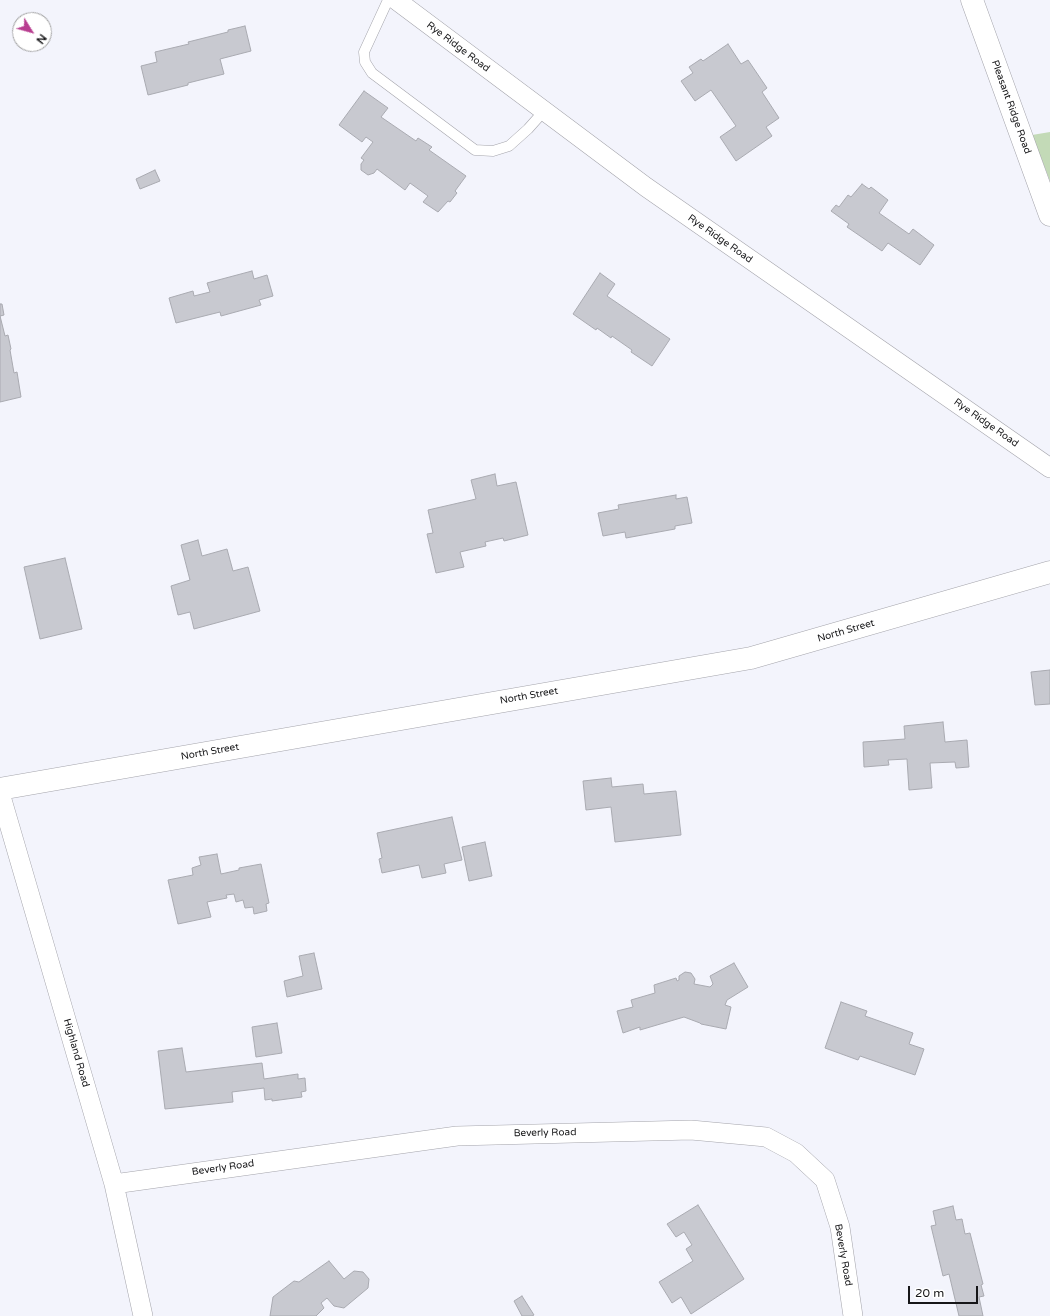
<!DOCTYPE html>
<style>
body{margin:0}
#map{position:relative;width:1050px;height:1316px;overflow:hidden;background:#f3f4fc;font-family:"Varela Round",sans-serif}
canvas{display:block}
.north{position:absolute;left:12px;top:12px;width:40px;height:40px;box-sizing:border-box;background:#fff;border:1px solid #a2a2a3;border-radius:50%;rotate:127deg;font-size:11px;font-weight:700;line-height:16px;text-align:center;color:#161618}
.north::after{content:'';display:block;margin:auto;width:14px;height:18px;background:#b83e90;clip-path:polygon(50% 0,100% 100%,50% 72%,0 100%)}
.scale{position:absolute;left:908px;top:1286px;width:70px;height:18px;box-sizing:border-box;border:2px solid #161618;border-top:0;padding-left:5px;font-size:12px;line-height:14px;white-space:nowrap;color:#161618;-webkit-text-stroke:3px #fff;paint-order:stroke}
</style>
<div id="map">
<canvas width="1050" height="1316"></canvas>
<div class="north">N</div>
<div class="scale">20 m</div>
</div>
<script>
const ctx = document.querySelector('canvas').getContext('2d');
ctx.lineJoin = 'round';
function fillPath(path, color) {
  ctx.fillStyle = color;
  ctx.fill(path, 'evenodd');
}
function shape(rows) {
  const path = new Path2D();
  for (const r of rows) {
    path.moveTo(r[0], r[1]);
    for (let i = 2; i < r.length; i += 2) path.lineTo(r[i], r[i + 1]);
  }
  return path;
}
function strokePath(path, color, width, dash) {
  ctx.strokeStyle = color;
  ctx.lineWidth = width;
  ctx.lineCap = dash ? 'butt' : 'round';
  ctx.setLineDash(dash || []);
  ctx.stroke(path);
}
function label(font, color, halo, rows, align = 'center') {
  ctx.font = font + ' "Varela Round",sans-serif';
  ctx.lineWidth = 3;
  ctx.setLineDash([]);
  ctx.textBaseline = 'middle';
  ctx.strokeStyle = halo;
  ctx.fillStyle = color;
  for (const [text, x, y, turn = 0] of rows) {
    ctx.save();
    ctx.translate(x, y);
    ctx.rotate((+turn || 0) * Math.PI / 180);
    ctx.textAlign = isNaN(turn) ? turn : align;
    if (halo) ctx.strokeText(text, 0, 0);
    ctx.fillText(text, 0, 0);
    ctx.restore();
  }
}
fillPath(shape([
 [1050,132,1050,181,1032,135]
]), '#c3dab7');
const building = shape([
 [245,26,251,51,220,59,224,74,188,83,188,85,148,95,141,66,157,62,155,52,189,44,188,42,228,32,228,30,245,26],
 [728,44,741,64,748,60,767,88,762,92,779,118,766,127,772,136,736,161,720,137,736,126,711,90,695,101,681,81,693,73,689,67,701,59,703,61,728,44],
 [364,91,388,108,381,117,416,141,418,138,432,147,429,150,466,176,455,191,457,193,450,202,448,201,438,212,423,202,428,196,410,183,405,190,377,169,374,173,368,175,361,170,361,164,364,160,361,158,373,142,366,137,362,142,339,125,364,91],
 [155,170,160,181,140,189,136,179,155,170],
 [862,184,869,189,871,187,888,200,879,213,909,234,913,229,934,245,920,265,888,243,882,251,847,227,849,224,831,211,836,205,839,207,848,195,851,197,862,184],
 [252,271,254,279,267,275,273,296,259,300,261,305,221,316,220,312,176,323,169,298,193,291,194,296,210,292,207,283,252,271],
 [600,273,615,284,607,296,670,339,652,366,631,352,632,350,612,336,611,338,597,328,596,330,573,314,600,273],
 [0,304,2,304,4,315,0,316,5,336,8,335,11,349,10,350,14,373,17,372,21,397,0,402,0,304],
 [495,474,497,486,516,482,528,535,504,541,503,538,485,542,486,546,460,552,464,567,436,573,427,534,433,533,428,510,476,499,471,480,495,474],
 [676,495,676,499,687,497,692,523,675,526,675,529,626,538,625,532,603,536,598,513,619,509,618,505,676,495],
 [198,540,202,556,227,549,233,571,248,567,260,611,194,629,190,612,178,615,171,586,190,580,181,545,198,540],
 [65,558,82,629,40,639,24,567,65,558],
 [1050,670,1050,704,1035,705,1031,672,1050,670],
 [943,722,945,742,967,740,969,767,956,768,955,762,930,763,932,788,909,790,907,759,888,760,889,765,864,767,863,742,905,739,904,726,943,722],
 [611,778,612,787,643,784,644,794,676,791,681,835,615,842,611,807,586,810,583,781,611,778],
 [452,817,462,860,444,864,446,873,422,878,419,865,382,873,379,859,382,858,377,833,452,817],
 [485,842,492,876,469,881,462,847,485,842],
 [217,854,221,874,239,870,239,868,261,864,269,903,266,904,267,911,254,914,253,907,245,908,243,900,236,902,234,894,226,895,227,898,207,902,211,917,178,924,168,880,193,875,192,868,201,865,199,857,217,854],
 [314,953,322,989,287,997,284,981,303,976,299,956,314,953],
 [734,963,748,987,727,1000,725,1005,731,1007,726,1029,701,1024,700,1023,684,1017,640,1030,640,1027,623,1033,617,1011,633,1007,631,1000,655,993,654,985,676,978,677,981,679,980,679,976,685,972,691,973,695,979,694,984,710,987,713,984,710,976,734,963],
 [841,1002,867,1011,865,1016,913,1033,909,1044,924,1049,915,1075,860,1056,858,1060,825,1048,841,1002],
 [277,1023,282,1053,256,1057,252,1027,277,1023],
 [182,1048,186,1072,262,1063,264,1079,298,1074,298,1079,305,1078,306,1091,301,1092,302,1097,272,1101,272,1099,265,1100,264,1088,232,1092,233,1102,165,1109,158,1051,182,1048],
 [698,1205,744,1279,691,1314,681,1297,672,1303,659,1282,693,1261,686,1249,692,1245,684,1232,676,1237,667,1224,698,1205],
 [953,1206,956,1220,962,1219,965,1234,970,1233,983,1284,981,1285,984,1296,979,1297,983,1316,959,1316,949,1274,943,1276,931,1226,936,1225,933,1211,953,1206],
 [329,1261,344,1279,354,1271,363,1272,369,1279,368,1288,344,1308,334,1306,327,1298,321,1303,324,1308,316,1316,270,1316,273,1297,294,1281,299,1282,329,1261],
 [522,1296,534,1315,532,1316,522,1316,514,1301,522,1296]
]);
fillPath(building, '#c8c9d0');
strokePath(building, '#a9aab1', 1);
const service = shape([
 [388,0,364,52,365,62,372,73,475,150,493,151,509,146,528,129,544,111]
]);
const minor = shape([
 [396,0,646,187,1050,468],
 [0,793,114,1184,143,1316],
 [114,1184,457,1136,691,1130,766,1137,796,1153,825,1180,840,1227,853,1316]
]);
const tertiary = shape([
 [972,0,1050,215]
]);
const secondary = shape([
 [0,789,751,658,1050,572]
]);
strokePath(service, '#a4a4ab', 11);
strokePath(minor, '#a4a4ab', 20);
strokePath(tertiary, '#a4a4ab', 23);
strokePath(secondary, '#a4a4ab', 23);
strokePath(service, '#fff', 10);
strokePath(minor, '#fff', 19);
strokePath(tertiary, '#fff', 22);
strokePath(secondary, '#fff', 22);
label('10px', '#161618', '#fff', [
 ["Rye Ridge Road",458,47,37],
 ["Pleasant Ridge Road",1011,107,70],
 ["Rye Ridge Road",720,239,35],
 ["Rye Ridge Road",986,423,35],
 ["North Street",846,631,-16],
 ["North Street",529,696,-10],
 ["North Street",210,752,-10],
 ["Highland Road",76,1053,74],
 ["Beverly Road",545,1133,-1],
 ["Beverly Road",223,1168,-8],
 ["Beverly Road",843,1255,80]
]);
</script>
